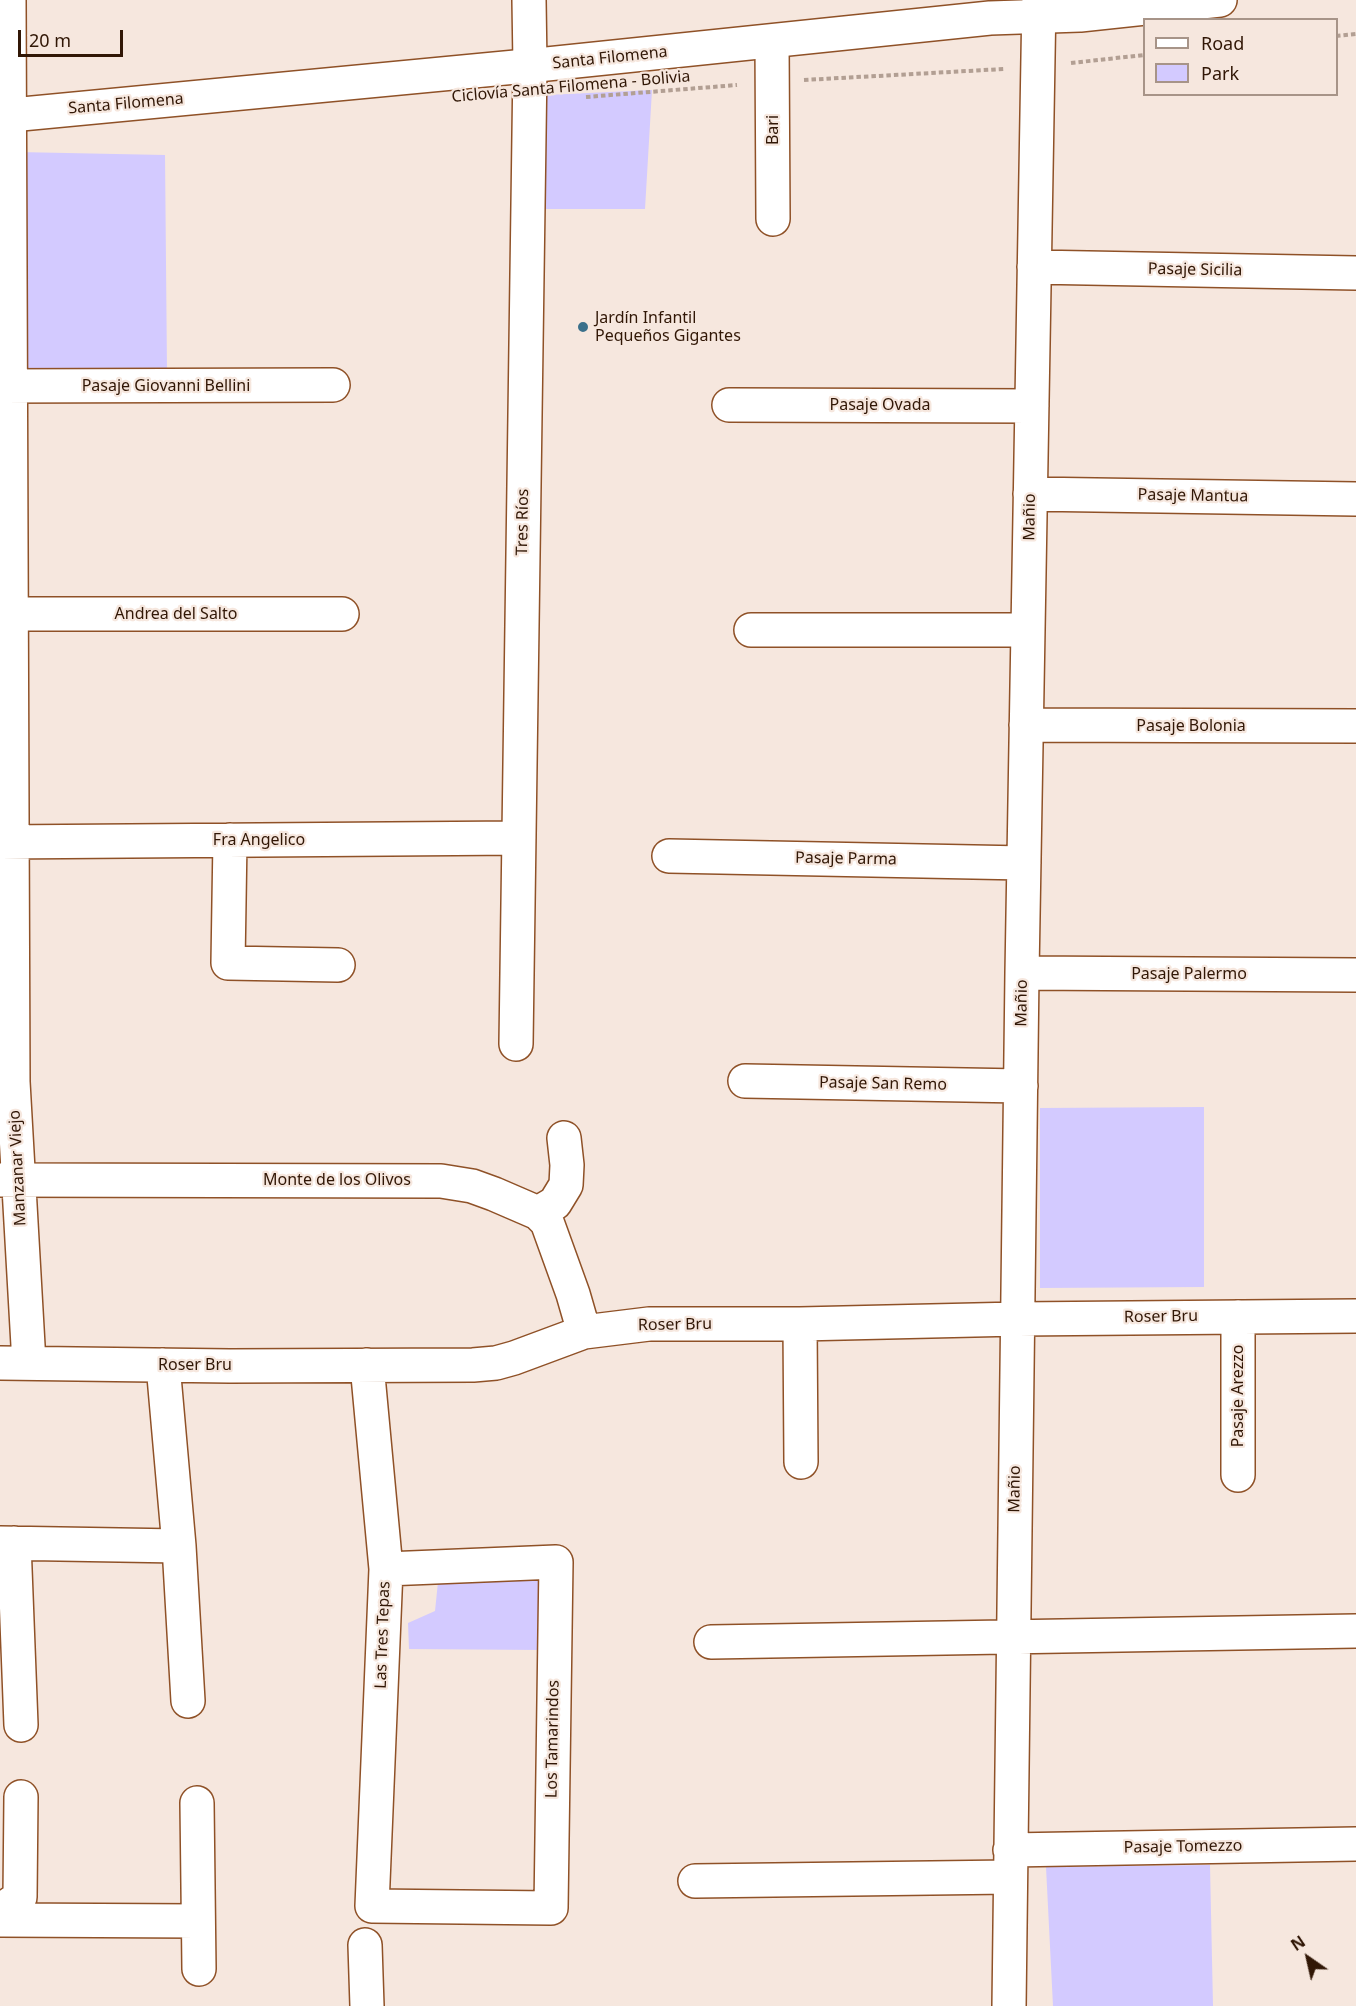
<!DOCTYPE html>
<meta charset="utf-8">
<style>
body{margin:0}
#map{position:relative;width:1356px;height:2006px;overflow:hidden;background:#f6e7de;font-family:"Noto Sans",sans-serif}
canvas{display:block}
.legend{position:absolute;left:1143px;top:18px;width:195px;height:78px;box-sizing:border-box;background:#f6e7de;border:2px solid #a79488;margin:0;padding:8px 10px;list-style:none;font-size:18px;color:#311706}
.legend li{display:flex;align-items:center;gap:12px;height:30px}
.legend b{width:30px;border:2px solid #a79488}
.north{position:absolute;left:1278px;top:1928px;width:60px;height:60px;-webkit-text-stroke:4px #f6e7de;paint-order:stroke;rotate:326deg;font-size:16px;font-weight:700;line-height:24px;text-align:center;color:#311706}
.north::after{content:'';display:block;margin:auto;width:21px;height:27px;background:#311706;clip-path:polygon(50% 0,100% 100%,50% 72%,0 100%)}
.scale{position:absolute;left:18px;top:30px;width:105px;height:27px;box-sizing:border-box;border:3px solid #311706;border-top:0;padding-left:8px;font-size:18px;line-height:21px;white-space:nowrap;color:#311706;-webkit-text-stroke:4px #f6e7de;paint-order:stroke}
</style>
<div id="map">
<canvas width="1356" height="2006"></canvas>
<ul class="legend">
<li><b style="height:8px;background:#fff"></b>Road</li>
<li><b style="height:16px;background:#d3caff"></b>Park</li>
</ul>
<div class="north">N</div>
<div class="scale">20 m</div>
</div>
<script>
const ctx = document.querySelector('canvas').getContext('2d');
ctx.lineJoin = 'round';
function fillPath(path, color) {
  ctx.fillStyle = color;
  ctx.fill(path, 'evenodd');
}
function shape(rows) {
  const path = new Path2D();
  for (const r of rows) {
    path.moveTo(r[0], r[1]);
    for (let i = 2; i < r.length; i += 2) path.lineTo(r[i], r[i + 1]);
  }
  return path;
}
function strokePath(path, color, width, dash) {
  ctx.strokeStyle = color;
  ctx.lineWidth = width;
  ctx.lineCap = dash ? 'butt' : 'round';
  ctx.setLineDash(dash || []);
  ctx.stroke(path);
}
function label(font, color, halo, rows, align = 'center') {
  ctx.font = font + ' "Noto Sans",sans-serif';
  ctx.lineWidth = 4.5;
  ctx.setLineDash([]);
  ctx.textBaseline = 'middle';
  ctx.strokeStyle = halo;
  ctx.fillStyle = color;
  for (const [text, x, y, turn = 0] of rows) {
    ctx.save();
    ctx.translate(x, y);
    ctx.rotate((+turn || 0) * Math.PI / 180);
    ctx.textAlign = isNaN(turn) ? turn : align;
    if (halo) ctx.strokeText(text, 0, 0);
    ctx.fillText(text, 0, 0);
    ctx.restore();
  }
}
fillPath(shape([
 [652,90,645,209,542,209,546,95],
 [17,152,165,155,167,371,23,375],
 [1204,1107,1204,1287,1040,1288,1040,1108],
 [546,1575,542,1650,409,1649,408,1623,435,1611,438,1582],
 [1210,1865,1213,2006,1053,2006,1046,1867]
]), '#d3caff');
const street = shape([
 [9,0,13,1082,29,1363],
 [772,42,773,219],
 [1034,267,1356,273],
 [0,386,333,385],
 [729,405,1032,406],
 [1030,494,1356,499],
 [10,614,342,614],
 [751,630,1028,630],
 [1026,725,1356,726],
 [230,840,228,963,338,965],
 [0,842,519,838],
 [669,856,1024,863],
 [1022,973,1356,975],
 [516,1044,530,65,529,0],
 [745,1081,1021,1086],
 [0,1180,441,1181,472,1186,494,1194,538,1213,547,1222,573,1294,584,1332],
 [538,1213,555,1203,566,1185,567,1165,564,1138],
 [1238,1317,1238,1475],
 [800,1324,801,1462],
 [0,1363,230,1366,473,1365,496,1363,514,1358,584,1332,649,1324,800,1324,1018,1319,1356,1316],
 [163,1365,179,1546,188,1701],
 [367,1365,386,1569,372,1906,551,1908,556,1562,386,1569],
 [0,1543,179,1546],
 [14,1543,21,1725],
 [711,1642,1356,1631],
 [197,1803,199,1969],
 [1010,1850,1356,1844],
 [695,1881,1010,1877],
 [0,1911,20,1897,21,1797],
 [0,1920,197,1921],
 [365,1945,367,2006],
 [1009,2006,1022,973,1039,0]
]);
const secondary = shape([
 [0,116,547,64,990,18,1080,15,1220,0]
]);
strokePath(street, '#8f5127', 36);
strokePath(secondary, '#8f5127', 36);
strokePath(shape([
 [1336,36,1356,34],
 [1071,63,1144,55],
 [804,80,1004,69],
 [586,97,737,85]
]), '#b29f93', 4, [4.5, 3]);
strokePath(street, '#fff', 33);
strokePath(secondary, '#fff', 33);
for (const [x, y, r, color] of [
 [583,327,6,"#3a708b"]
]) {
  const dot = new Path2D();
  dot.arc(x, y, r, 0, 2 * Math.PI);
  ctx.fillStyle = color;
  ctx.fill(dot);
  strokePath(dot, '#f6e7de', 2);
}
label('16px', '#311706', '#f6e7de', [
 ["Santa Filomena",610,58,-6],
 ["Ciclovía Santa Filomena - Bolivia",571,87,-5],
 ["Santa Filomena",126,104,-5],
 ["Bari",773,130,-90],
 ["Pasaje Sicilia",1195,270,1],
 ["Pasaje Giovanni Bellini",166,386],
 ["Pasaje Ovada",880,405],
 ["Pasaje Mantua",1193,496,1],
 ["Mañio",1030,517,-89],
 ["Tres Ríos",523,522,-89],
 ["Andrea del Salto",176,614],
 ["Pasaje Bolonia",1191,726],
 ["Fra Angelico",259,840],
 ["Pasaje Parma",846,859,1],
 ["Pasaje Palermo",1189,974],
 ["Mañio",1022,1003,-89],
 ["Pasaje San Remo",883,1084,1],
 ["Manzanar Viejo",18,1168,-93],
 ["Monte de los Olivos",337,1180],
 ["Roser Bru",1161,1317,-1],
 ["Roser Bru",675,1325,-1],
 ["Roser Bru",195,1365],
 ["Pasaje Arezzo",1238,1396,-90],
 ["Mañio",1015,1489,-89],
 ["Las Tres Tepas",383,1635,-88],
 ["Los Tamarindos",553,1739,-89],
 ["Pasaje Tomezzo",1183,1847,-1]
]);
label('16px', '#311706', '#f6e7de', [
 ["Jardín Infantil",595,318],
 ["Pequeños Gigantes",595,336]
], 'left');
</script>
